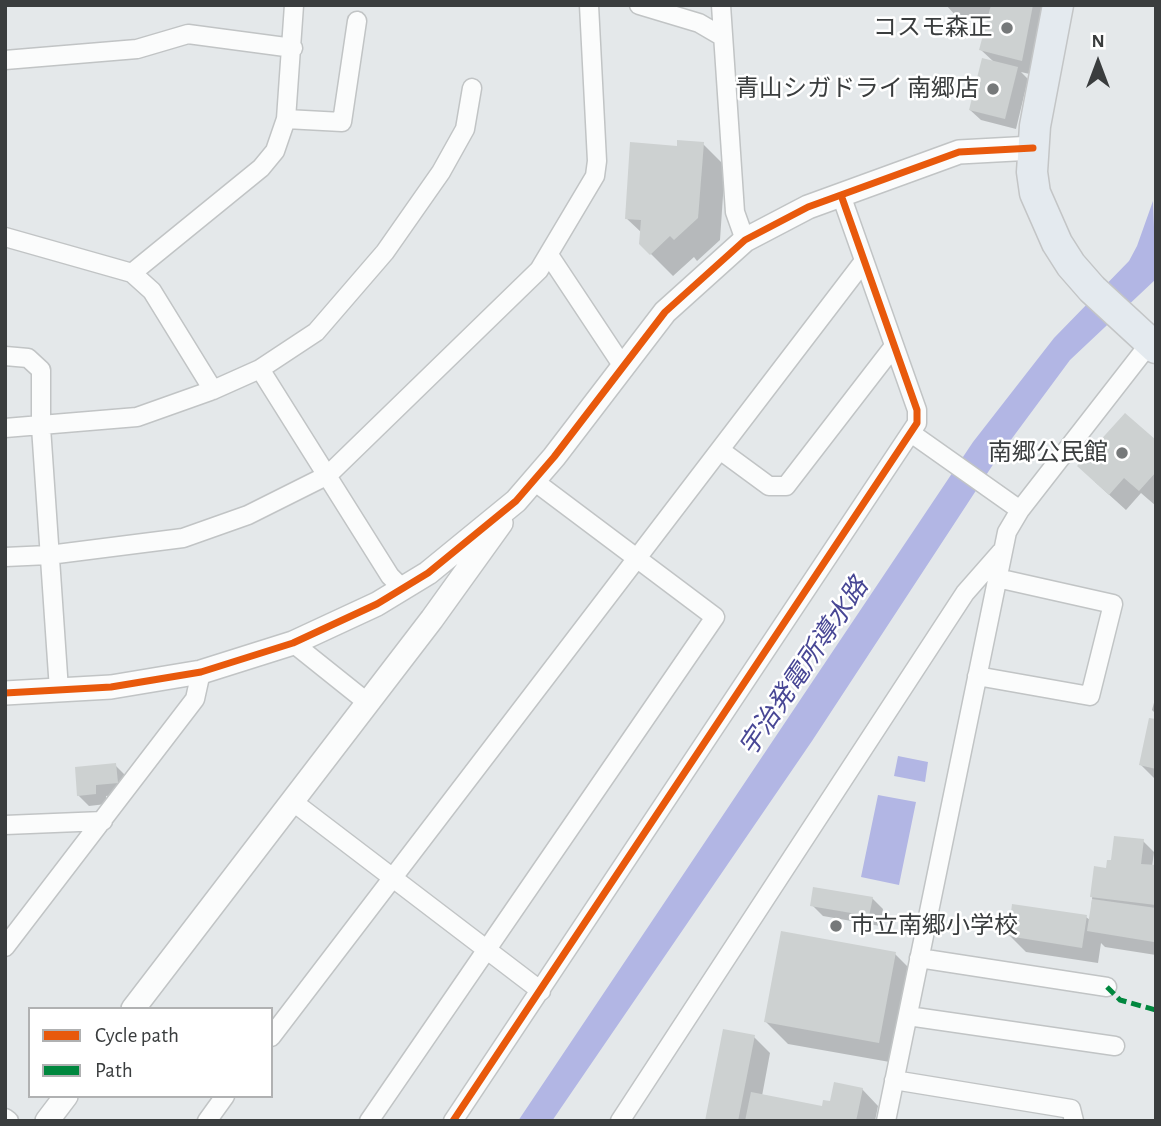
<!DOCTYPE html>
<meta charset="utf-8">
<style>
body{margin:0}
#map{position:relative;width:1161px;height:1126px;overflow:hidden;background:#e4e8ea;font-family:"Alegreya Sans",sans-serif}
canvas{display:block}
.frame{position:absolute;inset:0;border:7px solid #3a3d3e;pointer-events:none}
.legend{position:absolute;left:28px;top:1007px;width:245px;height:91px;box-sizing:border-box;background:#fff;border:2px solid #b0b1b2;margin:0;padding:9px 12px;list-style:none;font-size:21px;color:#3a3d3e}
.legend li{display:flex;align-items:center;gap:14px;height:35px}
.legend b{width:35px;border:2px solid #b0b1b2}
.north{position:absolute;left:1063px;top:28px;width:70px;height:70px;-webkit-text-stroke:5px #fff;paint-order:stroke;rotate:0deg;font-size:19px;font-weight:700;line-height:28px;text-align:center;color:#3a3d3e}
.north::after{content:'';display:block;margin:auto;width:24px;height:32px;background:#3a3d3e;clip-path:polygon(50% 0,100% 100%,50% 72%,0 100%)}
</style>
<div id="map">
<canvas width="1161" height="1126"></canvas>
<div class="frame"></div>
<ul class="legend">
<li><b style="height:9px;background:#e8590c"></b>Cycle path</li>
<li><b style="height:9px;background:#00873e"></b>Path</li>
</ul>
<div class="north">N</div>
</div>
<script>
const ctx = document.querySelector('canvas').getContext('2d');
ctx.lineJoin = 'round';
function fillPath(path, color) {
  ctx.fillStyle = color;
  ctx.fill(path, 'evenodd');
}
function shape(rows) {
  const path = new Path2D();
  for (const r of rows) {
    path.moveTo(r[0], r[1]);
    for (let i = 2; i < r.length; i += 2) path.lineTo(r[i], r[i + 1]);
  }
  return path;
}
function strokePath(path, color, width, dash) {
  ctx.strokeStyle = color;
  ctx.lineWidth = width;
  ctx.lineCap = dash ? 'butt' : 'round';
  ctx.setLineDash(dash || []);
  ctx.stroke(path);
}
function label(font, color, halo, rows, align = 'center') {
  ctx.font = font + ' "Alegreya Sans","Noto Sans JP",sans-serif';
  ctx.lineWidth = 5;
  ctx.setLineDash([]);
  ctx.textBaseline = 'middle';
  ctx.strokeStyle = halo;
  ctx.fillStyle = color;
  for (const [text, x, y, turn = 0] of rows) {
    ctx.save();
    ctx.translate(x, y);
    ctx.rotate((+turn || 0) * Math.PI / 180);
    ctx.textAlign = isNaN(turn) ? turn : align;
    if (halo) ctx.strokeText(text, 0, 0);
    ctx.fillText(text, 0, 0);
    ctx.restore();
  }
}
fillPath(shape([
 [1153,201,1156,279,1070,360,996,460,812,741,552,1121,518,1121,973,442,1054,338,1129,261,1137,246],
 [898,756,928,762,925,782,894,776],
 [878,795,916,802,899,885,861,877]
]), '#b2b6e4');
fillPath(shape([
 [946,5,1052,5,1038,76,1021,72,1028,79,1016,129,981,120,970,110,994,62,981,50,990,17,956,16],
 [703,144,725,166,720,240,697,261,694,257,673,276,641,244,642,233,626,218,678,148],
 [1156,442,1156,506,1141,493,1126,510,1095,482],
 [1156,695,1156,714,1152,710],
 [1156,721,1156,780,1141,765],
 [115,765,126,776,128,794,106,796,106,804,89,806,78,795],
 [1143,841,1154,852,1152,867,1156,867,1156,955,1105,947,1101,943,1098,963,1026,952,1010,936,1086,917,1090,920,1095,868,1108,870],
 [872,898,883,909,880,926,823,916,812,905],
 [895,954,917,976,901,1064,788,1044,766,1022],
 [754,1037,770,1053,762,1096,824,1108,862,1089,878,1106,875,1121,707,1121]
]), '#0003');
fillPath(shape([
 [991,5,1033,5,1022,61,979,50],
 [982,58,1018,67,1005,119,969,110],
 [677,140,704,142,698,218,674,240,670,236,650,255,639,244,641,220,625,219,630,142,677,146],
 [1125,413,1156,440,1156,472,1139,491,1124,478,1109,495,1077,466],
 [1149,718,1156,719,1156,769,1139,765],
 [116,763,118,783,96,785,96,794,77,796,75,767],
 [1114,836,1144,839,1141,864,1156,865,1156,905,1090,897,1094,866,1106,868,1107,860,1111,860],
 [813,887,873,897,869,916,810,906],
 [1092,899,1156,908,1154,942,1087,931],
 [1012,904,1087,915,1082,948,1008,936],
 [781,931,896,952,879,1043,764,1022],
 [723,1029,755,1035,738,1121,705,1121],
 [834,1082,863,1088,856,1121,745,1121,751,1092,822,1106,823,1100,830,1101]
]), '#cdd1d1');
const minor = shape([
 [639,5,699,23,723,37],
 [721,5,735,212,745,240],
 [5,60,137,49,188,34,293,48],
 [286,119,342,122,357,21],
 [5,237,132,273,152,291,213,390],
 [549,255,624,368],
 [132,273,261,168,275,151,286,119,294,5],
 [5,356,28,358,41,370,41,427,59,690],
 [260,369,390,576,403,589],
 [5,428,137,417,213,390,260,369,316,332,385,252,441,172,465,129,472,88],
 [911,433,1020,510],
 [720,450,769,486,786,486,894,346],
 [5,557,49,555,183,538,248,515,328,475,539,270,595,176,597,161,589,5],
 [293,643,368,703],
 [977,676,1090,696,1113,604,997,578],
 [292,801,541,991],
 [5,825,103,821],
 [5,947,195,699,201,672],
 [919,958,1107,987],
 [908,1016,1115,1046],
 [271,1037,864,261],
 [894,1080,1071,1109,1074,1121],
 [5,1118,9,1121],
 [207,1121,225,1096],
 [369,1121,715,617,534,481],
 [453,1121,917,423,917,410,841,195],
 [620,1121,965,593,1001,552],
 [886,1121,1007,532,1020,510,1150,343]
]);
const tertiary = shape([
 [5,693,111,687,201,672,293,643,377,604,428,573,516,501,554,457,665,312,745,240,808,207,959,152,1033,148],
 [133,1009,432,619,501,523],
 [47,1121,66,1096]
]);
const trunk = shape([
 [1058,5,1035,126,1032,172,1035,193,1057,243,1071,265,1092,289,1156,348]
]);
strokePath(minor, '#c1c4c5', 21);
strokePath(tertiary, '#c1c4c5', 26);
strokePath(trunk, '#c3c5c6', 33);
strokePath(minor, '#fbfcfc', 18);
strokePath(tertiary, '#fbfcfc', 23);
strokePath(trunk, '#e4eaef', 30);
strokePath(shape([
 [1107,987,1120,1000,1156,1010]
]), '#00873e', 5, [10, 5]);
strokePath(shape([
 [5,693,111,687,201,672,293,643,377,604,428,573,516,501,554,457,665,312,745,240,808,207,959,152,1033,148],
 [453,1121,917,423,917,410,841,195]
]), '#e8590c', 7);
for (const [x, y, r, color] of [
 [1007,28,7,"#76797a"],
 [993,89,7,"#76797a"],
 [1122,453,7,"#76797a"],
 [836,926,7,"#76797a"]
]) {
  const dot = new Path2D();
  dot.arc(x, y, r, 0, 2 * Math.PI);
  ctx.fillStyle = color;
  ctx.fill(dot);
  strokePath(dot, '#fff', 2.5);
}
label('24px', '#3a3d3e', '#fff', [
 ["コスモ森正",993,28],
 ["青山シガドライ 南郷店",979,89],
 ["南郷公民館",1108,453],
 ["市立南郷小学校",850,926,"left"]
], 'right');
label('italic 26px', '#484795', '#fff', [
 ["宇治発電所導水路",804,667,-56]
]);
</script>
